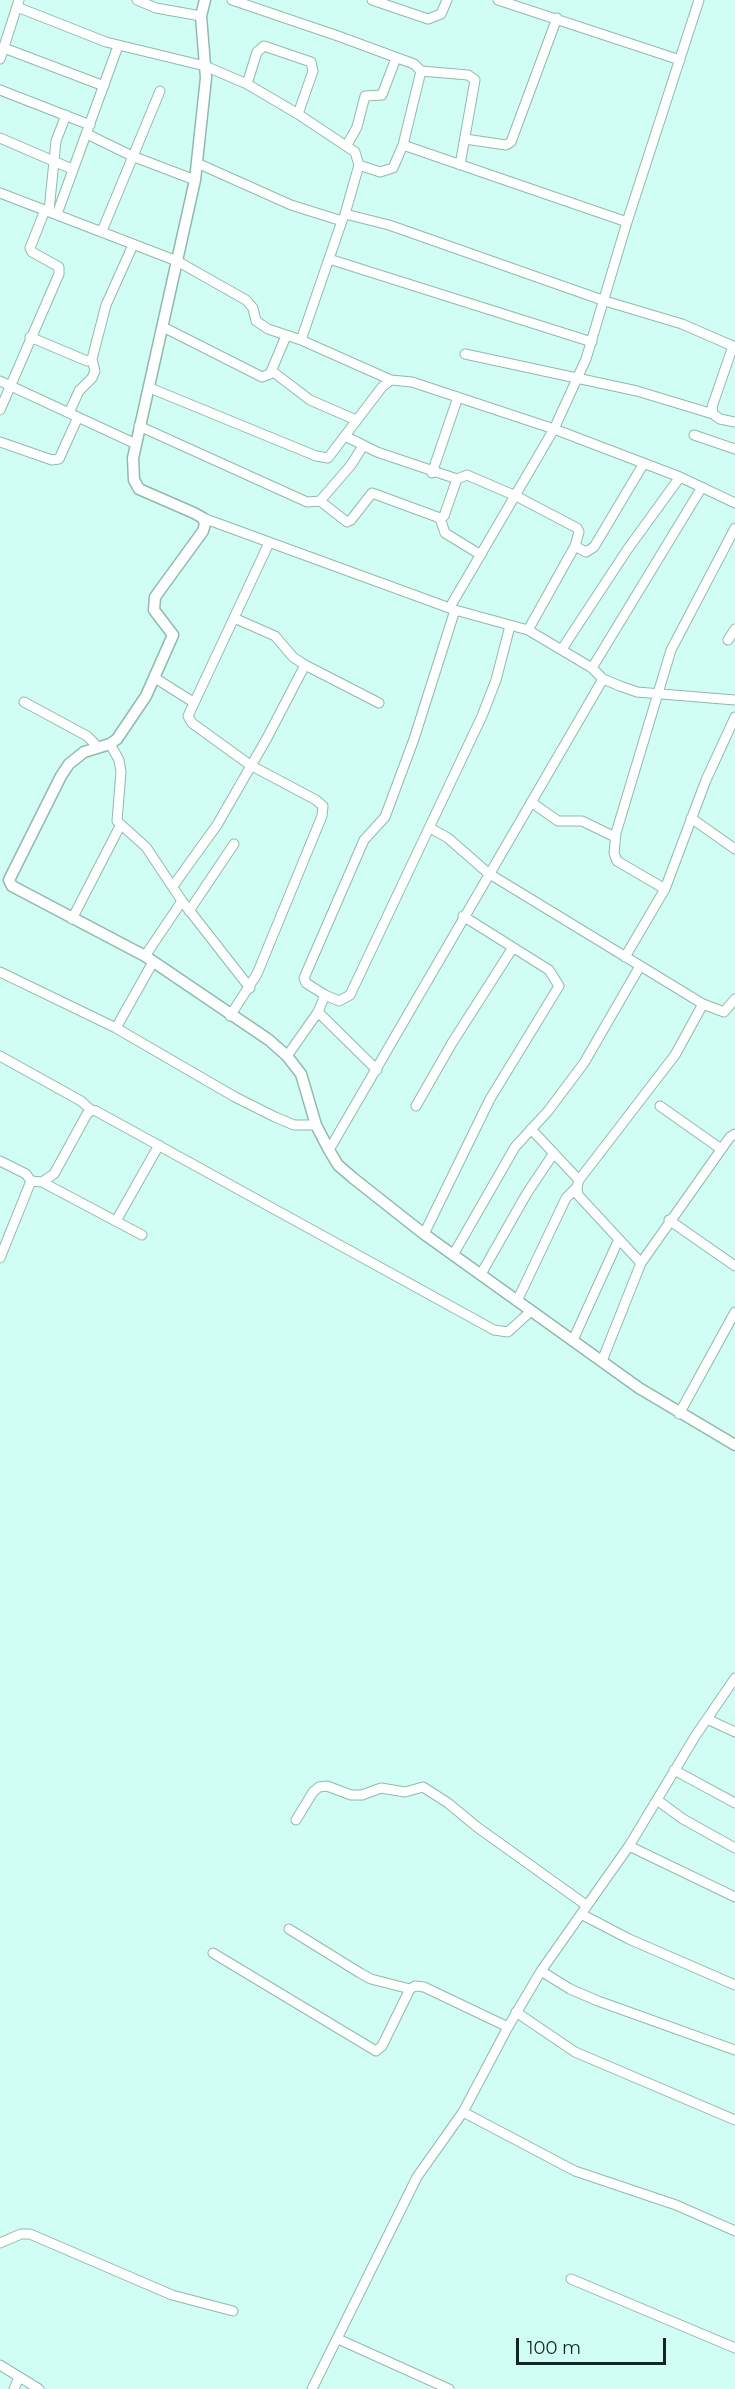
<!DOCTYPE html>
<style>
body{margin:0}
#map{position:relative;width:735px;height:2389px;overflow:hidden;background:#d1fef4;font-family:Montserrat,sans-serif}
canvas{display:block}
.scale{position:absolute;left:516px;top:2338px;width:150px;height:27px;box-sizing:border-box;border:3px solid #142522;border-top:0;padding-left:8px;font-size:18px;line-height:21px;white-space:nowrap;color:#142522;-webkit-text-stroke:4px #d1fef4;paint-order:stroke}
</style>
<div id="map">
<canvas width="735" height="2389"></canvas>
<div class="scale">100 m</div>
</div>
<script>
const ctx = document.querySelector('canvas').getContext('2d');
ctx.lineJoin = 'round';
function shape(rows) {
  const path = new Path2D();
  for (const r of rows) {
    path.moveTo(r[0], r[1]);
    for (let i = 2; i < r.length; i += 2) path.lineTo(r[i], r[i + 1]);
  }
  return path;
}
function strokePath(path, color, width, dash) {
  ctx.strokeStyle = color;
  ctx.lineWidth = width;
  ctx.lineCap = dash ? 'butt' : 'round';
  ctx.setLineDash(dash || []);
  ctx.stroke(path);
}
const minor = shape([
 [137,0,156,8,201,16],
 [232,0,338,36,414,64,421,71,403,145,393,168,380,172,359,165],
 [372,0,428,19,441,14,447,0],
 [498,0,680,60],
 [17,7,106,42,205,66,247,84,298,114,355,152,359,165,345,214,389,225,605,301,682,324,735,347],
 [4,48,104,86],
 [0,59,19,0],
 [421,71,468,75,475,80,460,165],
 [247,84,257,52,264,46,311,62,313,71,298,114],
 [0,90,90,125],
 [87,134,132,156,195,180],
 [0,138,72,169],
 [465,139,506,145,511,142,557,18],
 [347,145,357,127,365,96,382,95,396,58],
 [403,145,627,222],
 [197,163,291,205,342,221],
 [0,193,177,261,246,300,253,308,256,321,268,329,301,340,391,380],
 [49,211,56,141,66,115],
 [57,214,118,46],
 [102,231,160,91],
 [329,259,592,342],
 [163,327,262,377,270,374,286,336],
 [30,337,87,361,92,359,106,305,133,245],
 [301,340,343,218],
 [733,346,712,407,713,414,720,419,735,422],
 [465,354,637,391,713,414],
 [272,371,310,400,356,420],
 [0,381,136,444],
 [150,388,316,456,328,458,382,387,391,380,412,382,554,429,680,477,735,503],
 [0,410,59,274,59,267,32,252,30,248,45,210],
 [69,413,79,391,92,378,95,371,92,359],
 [139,426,307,502,320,501,351,465,363,446],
 [694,435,735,449],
 [345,436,377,452,457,479],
 [0,442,52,460,59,459,78,417],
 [432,473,458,397],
 [320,501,347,522,351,520,372,493,440,518,444,516,457,479,467,475,516,496,577,528,579,532,575,546,528,630],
 [203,518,455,610,528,630,592,668,603,679,620,686,637,692,735,700],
 [440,518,445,533,481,555],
 [575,546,586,552,594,547,644,463],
 [450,607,554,429,586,359,627,222,699,0],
 [234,618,275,636,293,657,305,665,379,703],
 [728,640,735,629],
 [562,649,627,550,680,477],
 [592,668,702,487],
 [155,678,193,702],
 [24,702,87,736,97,746],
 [110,744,119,760,121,772,117,821,146,847,182,901,250,988],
 [531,802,558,821,582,821,615,837],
 [691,818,735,849],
 [430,828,448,838,488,873,703,1004,724,1012,735,999],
 [173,886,217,825,267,738,305,665],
 [665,889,617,861,614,853,616,833,671,650,735,528],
 [189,911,234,844],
 [72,919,120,826],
 [145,956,182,901],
 [625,957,665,889,706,780,735,717],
 [0,972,116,1028,235,1097,275,1117,294,1125,316,1125],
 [325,995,306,983,304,978,364,840,385,817,414,739,455,610],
 [318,1012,377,1070],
 [230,1016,257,974,322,816,323,806,316,800,250,765,192,723,188,716,269,543],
 [116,1028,153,962],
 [0,1056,81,1101,91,1110],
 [287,1056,318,1012,325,995,339,1001,350,995,482,716,496,680,510,626],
 [416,1106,452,1043,512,949],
 [660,1106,721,1149],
 [531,1129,579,1180],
 [329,1150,603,679],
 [0,1161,26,1174,31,1181,0,1258],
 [31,1181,42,1182,54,1174,87,1114,91,1110,96,1111,494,1330,508,1332,531,1311],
 [42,1182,142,1235],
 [669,1220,735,1266],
 [116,1221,159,1145],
 [424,1234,490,1099,559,986,549,970,463,916],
 [453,1255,515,1147,548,1111,584,1063,640,966],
 [641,1263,578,1195,577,1187,579,1180,675,1055,703,1004],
 [481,1274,527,1193,554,1153],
 [517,1301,557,1217,566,1198,577,1187],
 [573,1340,619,1239],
 [602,1361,641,1263,730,1137,735,1134],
 [679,1414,735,1312],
 [707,1719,735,1732],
 [674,1770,735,1803],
 [657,1800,683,1819,735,1848],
 [296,1820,313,1792,319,1787,327,1786,351,1795,362,1795,381,1788,405,1792,423,1787,448,1803,477,1827,586,1905],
 [629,1846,735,1897],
 [581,1914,629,1939,735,1985],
 [289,1929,360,1973,371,1979,410,1989],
 [213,1953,376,2051,382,2046,410,1989,415,1986,424,1987,508,2027],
 [541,1971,570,1989,598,2001,735,2050],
 [516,2012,575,2052,735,2120],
 [463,2112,575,2171,676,2205,735,2231],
 [0,2243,21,2234,30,2234,172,2295,233,2311],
 [571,2279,735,2348],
 [338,2339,449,2389],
 [0,2365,39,2389],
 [14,2389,19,2377],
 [312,2389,417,2177,463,2112,508,2027,541,1971,629,1846,696,1735,735,1678]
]);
const tertiary = shape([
 [205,0,201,16,206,78,195,180,133,458,134,480,139,489,194,513,203,518,205,524,203,531,155,597,154,610,173,635,146,696,117,739,110,744,84,752,69,764,61,776,9,880,12,886,145,956,269,1040,287,1056,301,1074,316,1125,329,1150,338,1165,353,1178,424,1234,639,1388,735,1445]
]);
strokePath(minor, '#8ebab0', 11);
strokePath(tertiary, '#8ebab0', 13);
strokePath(minor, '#fff', 9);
strokePath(tertiary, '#fff', 10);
</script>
